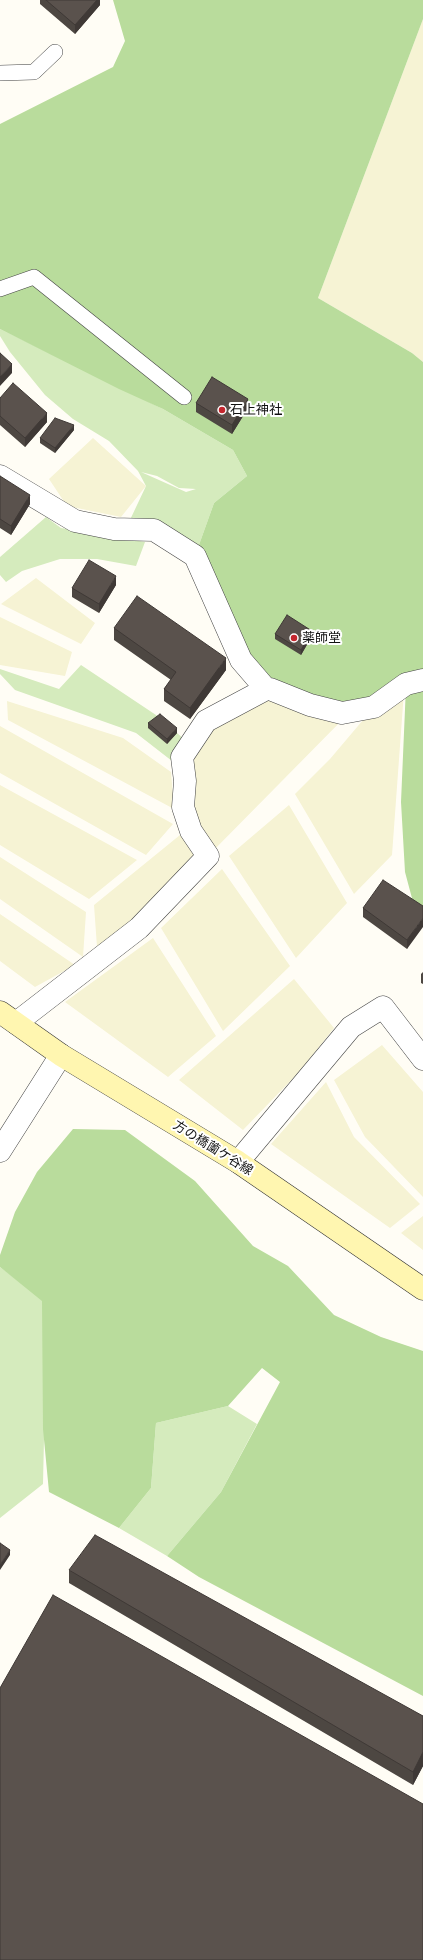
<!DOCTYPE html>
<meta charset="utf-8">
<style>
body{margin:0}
canvas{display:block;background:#fffdf5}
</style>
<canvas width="423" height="1960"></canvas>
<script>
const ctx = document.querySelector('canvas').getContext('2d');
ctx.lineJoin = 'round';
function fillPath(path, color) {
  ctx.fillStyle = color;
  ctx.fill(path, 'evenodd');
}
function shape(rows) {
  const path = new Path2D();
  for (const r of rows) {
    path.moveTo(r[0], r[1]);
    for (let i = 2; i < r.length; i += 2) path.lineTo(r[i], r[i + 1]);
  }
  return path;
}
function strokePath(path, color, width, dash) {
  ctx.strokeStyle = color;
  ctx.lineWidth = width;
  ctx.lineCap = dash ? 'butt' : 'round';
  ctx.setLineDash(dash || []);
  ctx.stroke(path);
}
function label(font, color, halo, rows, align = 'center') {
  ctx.font = font + ' "Crimson Pro","Noto Sans JP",serif';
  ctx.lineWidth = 4;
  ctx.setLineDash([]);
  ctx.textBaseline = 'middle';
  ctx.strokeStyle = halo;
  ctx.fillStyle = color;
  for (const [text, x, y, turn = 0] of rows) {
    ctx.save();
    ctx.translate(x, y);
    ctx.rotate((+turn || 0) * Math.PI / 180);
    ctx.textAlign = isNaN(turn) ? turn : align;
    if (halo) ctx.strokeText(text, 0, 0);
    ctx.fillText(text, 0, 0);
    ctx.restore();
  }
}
fillPath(shape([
 [423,19,423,362,412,353,318,298],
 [93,438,146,486,121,517,67,506,49,479],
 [36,578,95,623,81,644,1,604],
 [0,617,72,652,65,676,0,665],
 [266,689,351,711,208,856,185,781,206,721],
 [404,691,392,855,354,894,295,794,330,759,374,707],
 [7,701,123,738,171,772,174,809,8,720],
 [0,726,173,824,146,855,0,773],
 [0,785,137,860,89,899,0,845],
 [289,805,347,903,296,958,229,856],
 [180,835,196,855,141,915,97,947,94,905],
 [0,857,86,912,83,957,0,899],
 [222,869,290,966,223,1031,161,928],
 [0,914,75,965,35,987,0,961],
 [153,938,216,1036,168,1077,65,1002],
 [294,979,334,1028,300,1071,243,1130,179,1080],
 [382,1045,423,1092,423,1197,365,1137,334,1080],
 [326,1082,354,1137,420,1204,390,1228,271,1144],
 [423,1216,423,1250,401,1233]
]), '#f6f3d4');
fillPath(shape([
 [0,329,163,409,233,450,247,476,214,503,195,556,129,522,146,486,138,471,109,441,73,419,45,395,10,352,0,336],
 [141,472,157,476,179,488,196,489,186,492],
 [46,517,61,528,145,542,136,566,97,559,60,559,22,571,6,582,0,575,0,557],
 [81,665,156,715,184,739,172,761,136,733,15,690,0,674,0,669,59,689],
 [0,1267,47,1302,43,1484,0,1518],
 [228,1406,257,1424,221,1492,167,1556,119,1528,151,1488,156,1423]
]), '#d5ebbd');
fillPath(shape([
 [113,0,423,0,423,19,318,298,412,353,423,362,423,913,413,902,405,872,401,802,406,686,351,711,270,689,236,648,195,556,214,503,247,476,233,450,163,409,119,389,0,329,0,124,113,67,125,41],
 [73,1129,125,1130,195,1181,253,1246,288,1266,334,1315,381,1337,423,1351,423,1696,199,1577,167,1556,221,1492,280,1382,262,1368,228,1406,156,1423,151,1488,119,1528,49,1492,43,1429,42,1301,0,1267,0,1255,15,1212,37,1172]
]), '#b9dc9c');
const service = shape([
 [0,73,34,72,55,52],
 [0,289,34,277,184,397]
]);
const minor = shape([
 [0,476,75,521,114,529,154,530,195,556,241,660,266,689,270,689,310,705,342,713,374,707,406,684,423,680],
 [16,1023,139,928,208,856,191,831,183,807,185,781,182,757,206,721,266,689],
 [238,1162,351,1027,383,1007,423,1059]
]);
const tertiary = shape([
 [0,1151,61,1055]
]);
const secondary = shape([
 [0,1012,61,1055,238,1162,423,1289]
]);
strokePath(service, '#444', 16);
strokePath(minor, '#444', 23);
strokePath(tertiary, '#444', 23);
strokePath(secondary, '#333', 23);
strokePath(service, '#fff', 15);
strokePath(minor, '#fff', 22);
strokePath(tertiary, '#fff', 22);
strokePath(secondary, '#fff6b0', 22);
fillPath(shape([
 [40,0,100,0,100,5,75,34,40,4],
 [0,398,47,422,25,447,0,425],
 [196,403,248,408,232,434,196,412],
 [74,430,55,453,40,443,40,438],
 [0,476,30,504,11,535,0,528],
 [116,585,99,613,72,597,72,588],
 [114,628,226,670,190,719,164,701,164,689,171,680,114,640],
 [275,634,312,636,301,655,275,639],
 [148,723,177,733,167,744,148,728],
 [423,906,407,949,363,917,363,908],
 [423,972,423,984,421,983,421,974],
 [69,1570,423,1716,423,1766,413,1785,69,1583]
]), '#4d4742');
fillPath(shape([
 [97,0,100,0,100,5,75,34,75,25],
 [12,364,12,373,0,386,0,377],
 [248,399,248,408,232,434,232,425],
 [47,413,47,422,25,447,25,438],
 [74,425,74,430,55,453,55,448],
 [30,495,30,504,11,535,11,526],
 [116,576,116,585,99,613,99,604],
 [312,631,312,636,301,655,301,650],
 [226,658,226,670,190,719,190,708],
 [177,728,177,733,167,744,167,739],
 [423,918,423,927,407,949,407,940],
 [10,1550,10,1555,0,1570,0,1565],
 [423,1752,423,1766,413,1785,413,1772]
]), '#3f3936');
const building = shape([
 [46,0,97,0,75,25,46,0],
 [0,353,12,364,0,377,0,353],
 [212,377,248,399,232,425,196,403,212,377],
 [13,383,47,413,25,438,0,416,0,398,13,383],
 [55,418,74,425,55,448,40,438,55,418],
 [0,476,30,495,11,526,0,519,0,476],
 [89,560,116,576,99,604,72,588,89,560],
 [137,596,226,658,190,708,164,689,176,672,114,628,137,596],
 [287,615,312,631,301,650,275,634,287,615],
 [160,714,177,728,167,739,148,723,160,714],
 [383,880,423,906,423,918,407,940,363,908,383,880],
 [95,1535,423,1716,423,1752,413,1772,69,1570,95,1535],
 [0,1543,10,1550,0,1565,0,1543],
 [53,1595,423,1804,423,1960,0,1960,0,1688,53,1595]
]);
fillPath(building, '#5a524d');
strokePath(building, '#3f3936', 1);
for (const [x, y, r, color] of [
 [222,410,4,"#c4262e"],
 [294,638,4,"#c4262e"]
]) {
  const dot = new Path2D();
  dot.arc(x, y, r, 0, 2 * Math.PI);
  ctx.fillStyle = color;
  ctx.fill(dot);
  strokePath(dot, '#fff', 1.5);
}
label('13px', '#111', '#fff', [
 ["石上神社",230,410],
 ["薬師堂",302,638]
], 'left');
label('13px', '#111', '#fff', [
 ["方の橋薗ケ谷線",213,1148,32]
]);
</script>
